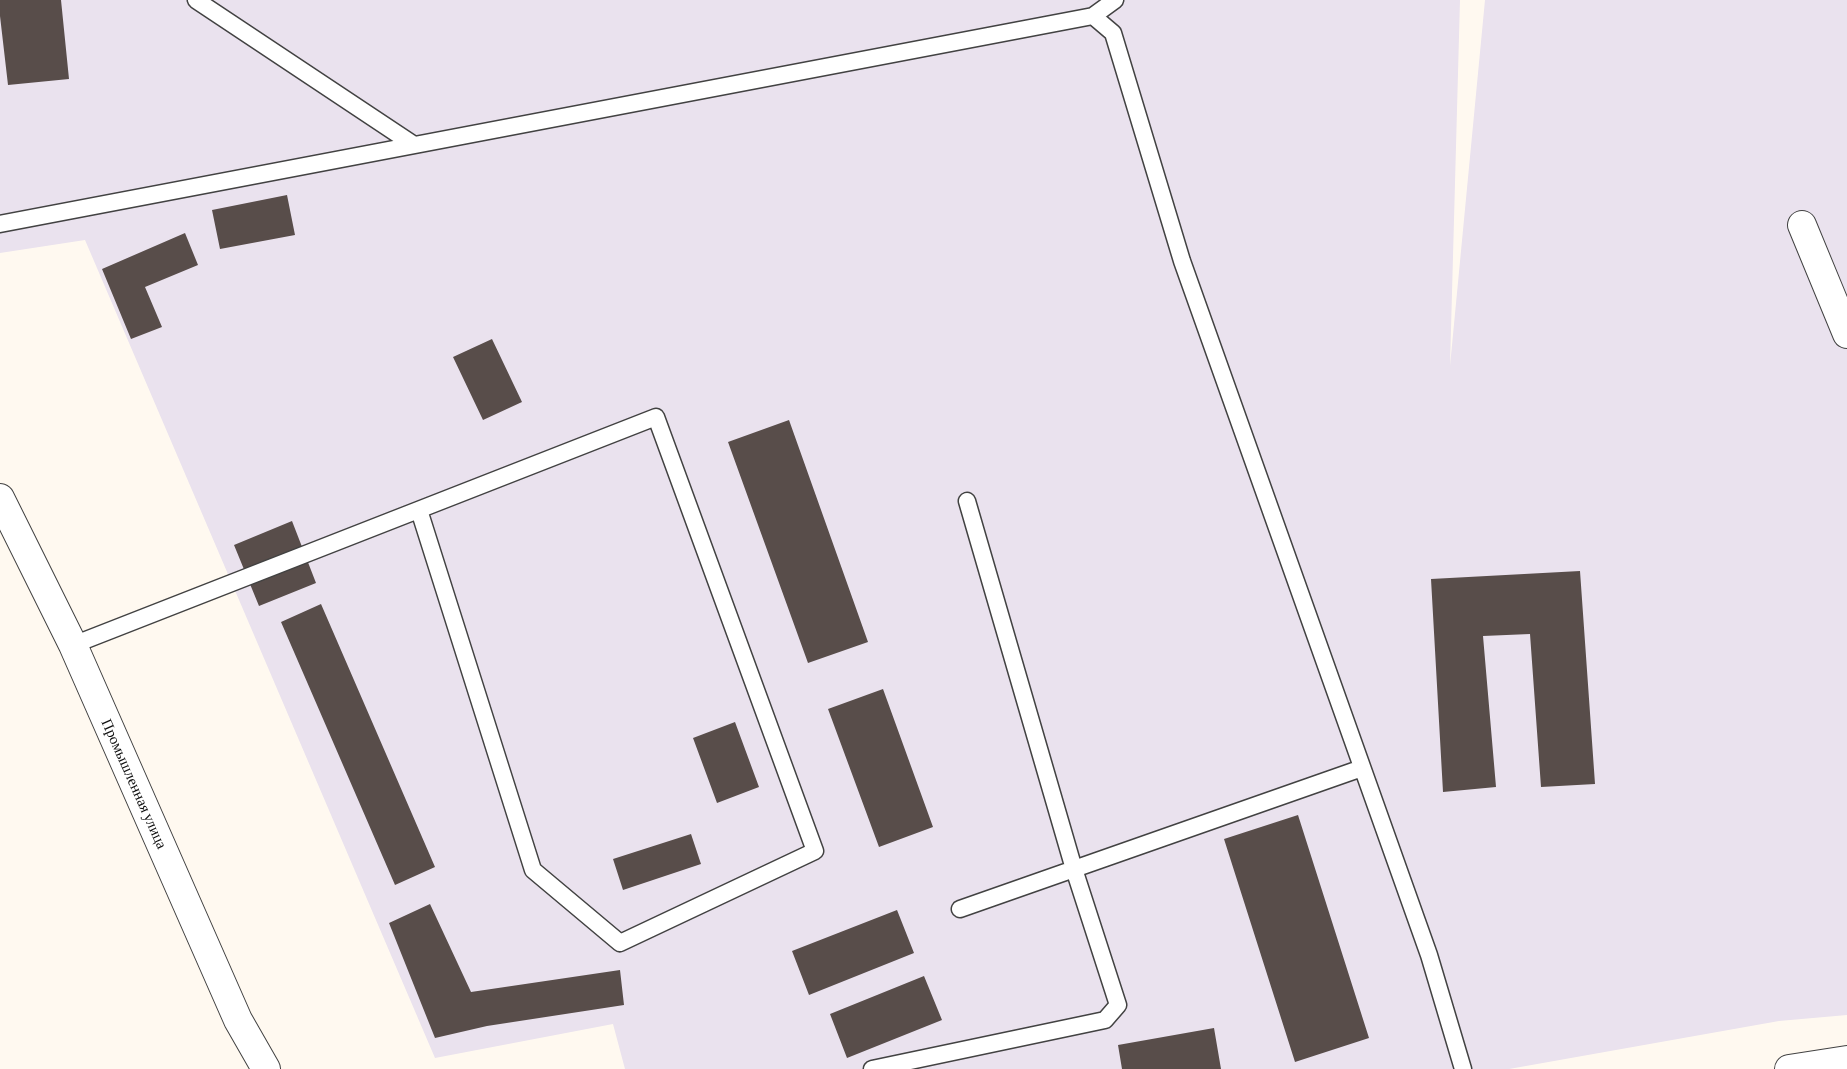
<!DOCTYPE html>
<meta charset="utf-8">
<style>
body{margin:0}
canvas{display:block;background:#fff9f0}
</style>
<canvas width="1847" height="1069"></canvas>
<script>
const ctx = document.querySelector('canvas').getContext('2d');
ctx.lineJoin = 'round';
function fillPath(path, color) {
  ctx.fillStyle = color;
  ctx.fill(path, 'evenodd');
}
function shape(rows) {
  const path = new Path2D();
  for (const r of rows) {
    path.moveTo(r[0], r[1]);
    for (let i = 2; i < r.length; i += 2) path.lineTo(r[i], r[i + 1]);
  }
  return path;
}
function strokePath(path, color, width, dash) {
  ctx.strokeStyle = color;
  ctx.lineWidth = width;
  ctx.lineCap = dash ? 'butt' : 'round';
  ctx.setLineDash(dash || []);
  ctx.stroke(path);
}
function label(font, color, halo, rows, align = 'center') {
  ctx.font = font + ' "Crimson Pro",serif';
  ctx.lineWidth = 5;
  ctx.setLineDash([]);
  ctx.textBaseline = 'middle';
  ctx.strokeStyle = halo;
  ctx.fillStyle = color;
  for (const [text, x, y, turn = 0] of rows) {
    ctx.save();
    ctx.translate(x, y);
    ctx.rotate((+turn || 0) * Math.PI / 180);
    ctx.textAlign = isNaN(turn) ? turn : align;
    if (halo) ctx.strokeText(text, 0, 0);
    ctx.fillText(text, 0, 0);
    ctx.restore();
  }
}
fillPath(shape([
 [0,0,1460,0,1450,366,1485,0,1847,0,1847,1015,1779,1021,1509,1069,625,1069,613,1024,435,1058,85,240,0,253]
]), '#eae2ee');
fillPath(shape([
 [0,0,61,0,69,79,8,85,0,16],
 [287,195,295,235,220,249,212,210],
 [185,233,198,265,145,287,162,327,131,339,102,269],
 [492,339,522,402,483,420,453,357],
 [789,420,868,642,808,663,728,442],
 [292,521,316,583,259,606,234,545],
 [1580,571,1595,784,1541,787,1530,634,1483,636,1496,787,1443,792,1431,579],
 [321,604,435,867,395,885,281,622],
 [883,689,933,827,879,847,828,709],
 [735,722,759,787,717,803,693,738],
 [1298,815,1369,1038,1295,1062,1224,839],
 [691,834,701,864,623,890,613,859],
 [430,904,471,992,620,970,624,1005,487,1026,435,1038,389,923],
 [897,910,914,953,809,995,792,951],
 [924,976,942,1020,847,1058,830,1014],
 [1214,1028,1221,1069,1122,1069,1118,1045]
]), '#584d4a');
const lane = shape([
 [196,0,414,145],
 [1093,16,1115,0],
 [0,224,1093,16,1113,33,1182,261,1429,955,1463,1069],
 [73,645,656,417,815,851,620,943,533,870,419,510],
 [960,909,1362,768],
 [872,1069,1105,1020,1118,1005,1074,869,967,501]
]);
const street = shape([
 [1802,225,1847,334],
 [0,498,73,645,238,1020,266,1069],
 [1789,1069,1847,1060]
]);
strokePath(lane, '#424242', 19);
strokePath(street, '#424242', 30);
strokePath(lane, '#fff', 16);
strokePath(street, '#fff', 28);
label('15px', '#0f0f0f', '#fff', [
 ["Промышленная улица",134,784,66]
]);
</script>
